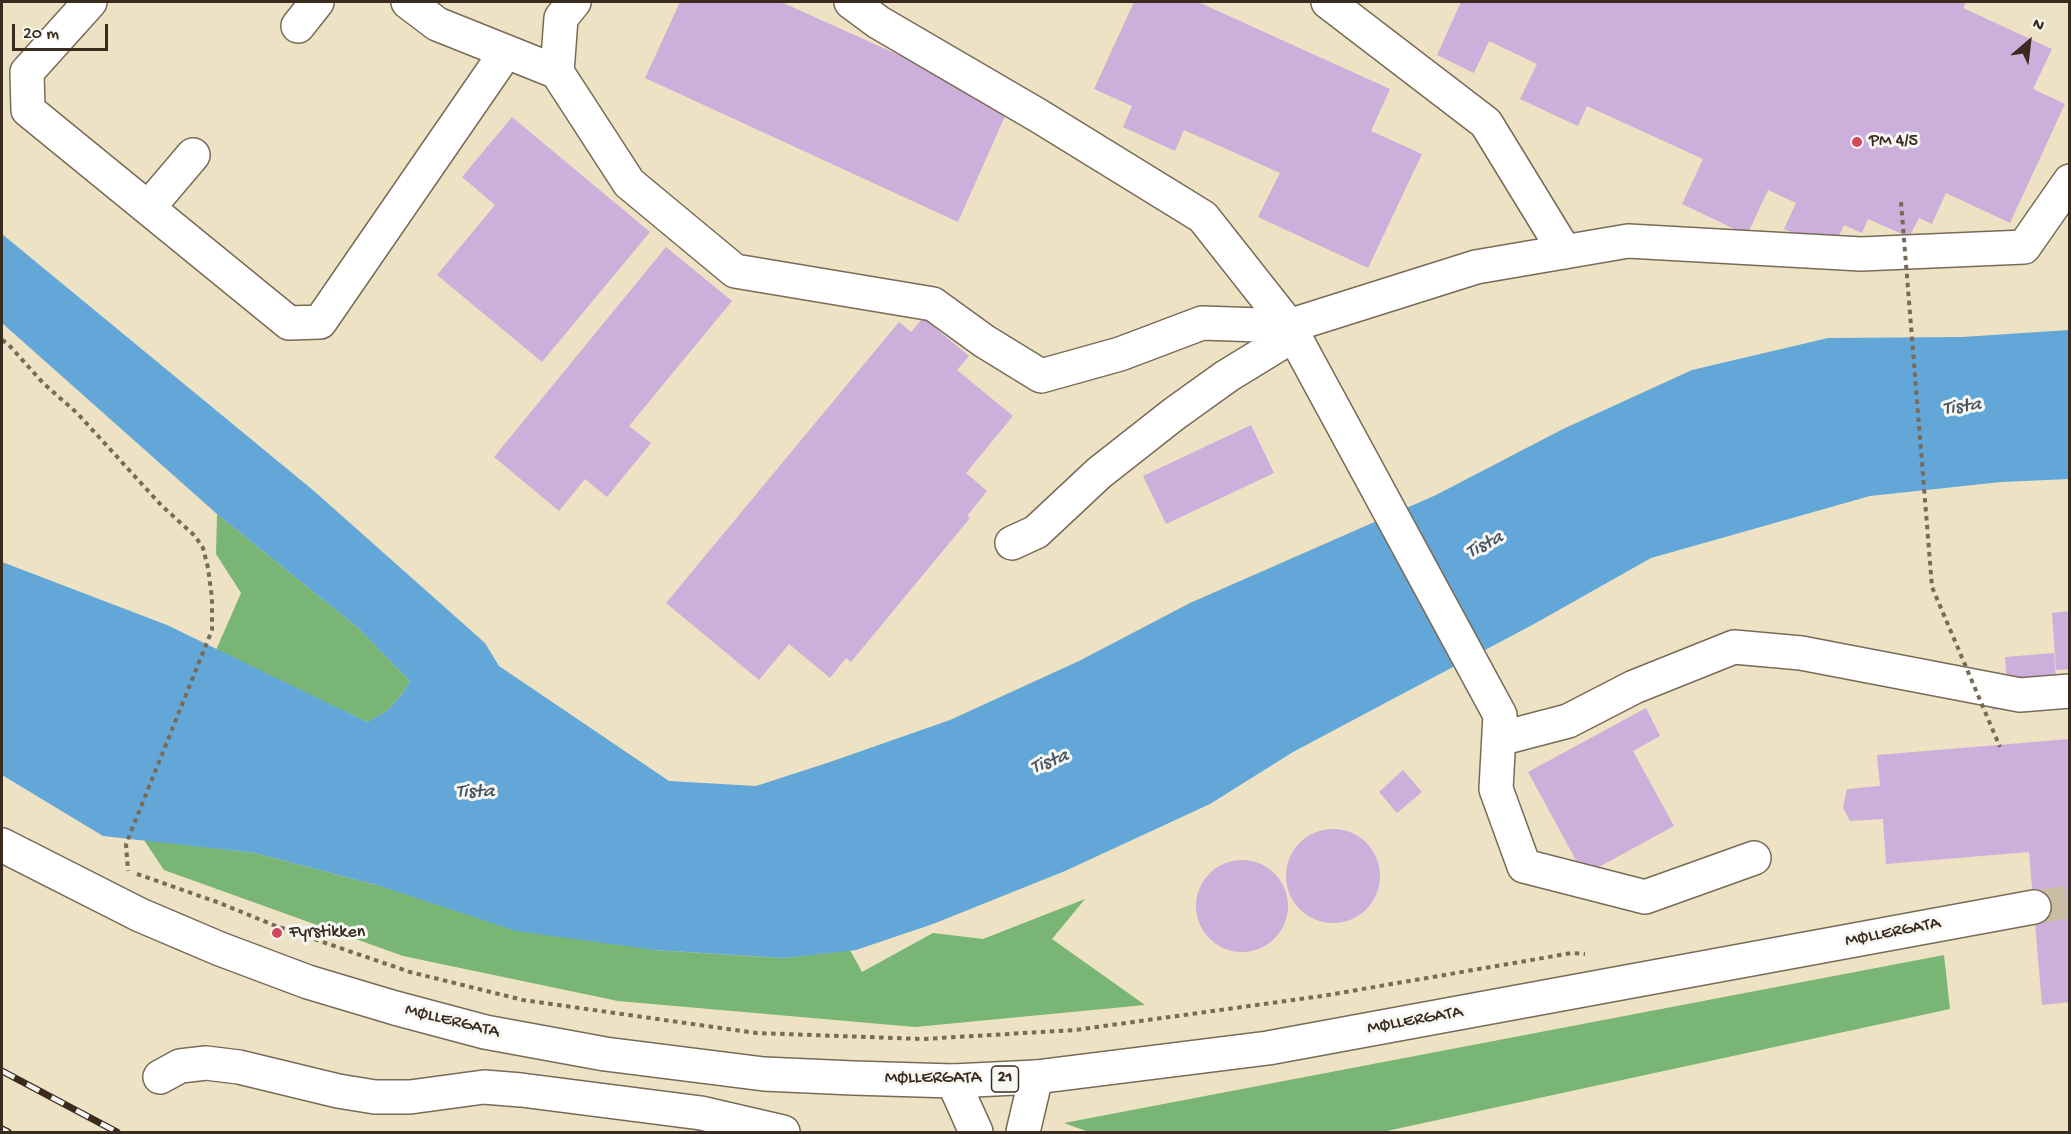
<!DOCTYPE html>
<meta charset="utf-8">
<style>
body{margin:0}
#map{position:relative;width:2071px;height:1134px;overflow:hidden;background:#ede2c3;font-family:"Gochi Hand",sans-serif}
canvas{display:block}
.frame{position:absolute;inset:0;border:3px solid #3b2a1e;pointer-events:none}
.north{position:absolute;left:1999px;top:12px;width:60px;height:60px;-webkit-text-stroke:4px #f6f6f2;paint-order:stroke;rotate:28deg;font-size:16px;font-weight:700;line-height:24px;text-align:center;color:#3b2a1e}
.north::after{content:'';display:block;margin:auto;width:21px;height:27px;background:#3b2a1e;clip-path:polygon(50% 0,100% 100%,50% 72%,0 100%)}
.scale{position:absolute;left:12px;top:24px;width:96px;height:27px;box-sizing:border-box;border:3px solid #3b2a1e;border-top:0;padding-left:8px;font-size:18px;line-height:21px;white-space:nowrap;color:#3b2a1e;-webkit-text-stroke:4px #f6f6f2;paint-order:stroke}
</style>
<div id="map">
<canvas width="2071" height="1134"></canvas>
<div class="frame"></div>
<div class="north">N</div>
<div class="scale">20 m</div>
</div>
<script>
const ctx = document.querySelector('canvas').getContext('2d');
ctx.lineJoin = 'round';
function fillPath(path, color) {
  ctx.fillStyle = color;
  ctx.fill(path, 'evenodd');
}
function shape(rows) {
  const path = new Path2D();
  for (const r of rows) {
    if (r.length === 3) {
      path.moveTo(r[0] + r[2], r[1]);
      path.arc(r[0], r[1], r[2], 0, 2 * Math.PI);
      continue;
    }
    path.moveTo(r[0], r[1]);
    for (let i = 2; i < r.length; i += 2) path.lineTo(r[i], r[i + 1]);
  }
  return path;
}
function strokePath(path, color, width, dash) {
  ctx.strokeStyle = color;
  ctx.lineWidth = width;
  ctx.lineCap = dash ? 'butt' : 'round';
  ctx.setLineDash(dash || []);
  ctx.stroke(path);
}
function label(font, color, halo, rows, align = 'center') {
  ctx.font = font + ' "Gochi Hand",sans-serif';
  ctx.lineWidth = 6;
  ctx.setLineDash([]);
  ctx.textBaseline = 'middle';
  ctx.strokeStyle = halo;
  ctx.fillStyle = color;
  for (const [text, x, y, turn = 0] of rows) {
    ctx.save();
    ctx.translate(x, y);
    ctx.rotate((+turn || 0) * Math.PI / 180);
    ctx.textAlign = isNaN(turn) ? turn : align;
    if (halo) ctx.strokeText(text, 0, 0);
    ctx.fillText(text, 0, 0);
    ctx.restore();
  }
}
fillPath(shape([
 [217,514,357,627,410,681,403,693,387,711,367,722,216,650,241,593,216,554],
 [144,840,255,853,380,886,655,950,784,958,850,950,862,972,933,933,983,939,1085,899,1052,939,1145,1005,915,1027,618,1001,403,956,164,870],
 [1944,955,1950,1009,1382,1132,1089,1132,1064,1123]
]), '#79b574');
fillPath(shape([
 [2,234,314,491,485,643,499,666,669,781,756,786,830,762,950,720,1079,661,1190,603,1436,495,1563,429,1692,370,1828,338,1962,337,2069,330,2069,479,2001,482,1870,496,1651,558,1534,624,1293,752,1210,804,1065,871,933,924,856,950,784,958,655,950,516,931,380,886,255,853,103,836,2,775,2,562,167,625,367,722,387,711,403,693,410,681,357,627,217,514,2,323]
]), '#63a7d8');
fillPath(shape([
 [680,2,781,2,1010,105,958,222,645,78],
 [1134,2,1198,2,1390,89,1371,131,1422,154,1368,268,1258,217,1280,173,1184,130,1175,151,1123,127,1132,106,1094,89],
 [1461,2,1966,2,1963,8,2052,49,2033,89,2065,104,2010,223,1946,193,1932,224,1919,218,1909,237,1868,219,1862,233,1844,225,1832,251,1784,229,1796,203,1768,190,1747,235,1682,204,1703,159,1587,106,1578,126,1520,99,1537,64,1489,41,1474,73,1437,55],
 [512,117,650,232,542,362,437,275,495,205,462,177],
 [666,247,732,301,629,426,651,443,607,497,585,479,559,511,494,457],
 [923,318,969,356,957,370,1013,416,966,473,987,491,967,516,970,518,851,662,846,658,830,678,789,644,759,680,666,603,899,322,911,332],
 [1251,425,1274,473,1166,524,1143,476],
 [2070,611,2070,669,2056,670,2052,613],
 [2054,653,2058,704,1992,710,1990,690,2007,680,2005,657],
 [1646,708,1660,736,1633,751,1674,826,1584,875,1528,772],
 [2070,739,2070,1002,2042,1005,2029,852,1886,864,1883,819,1850,821,1843,808,1847,789,1880,786,1877,755],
 [1403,770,1422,792,1397,813,1379,792],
 [1333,876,47],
 [1242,906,46]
]), '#ccafdb');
strokePath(shape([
 [2034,907,2070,902]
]), '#c9bda2', 33, [33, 16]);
const minor = shape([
 [90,2,27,72,28,110,289,323,320,322,506,52],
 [408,2,437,24,557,72],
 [574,2,561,18,557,72,629,183,735,271,933,304,984,341,1041,376,1120,354,1202,323,1289,326,1476,267,1628,241,1861,254,2024,247,2070,181],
 [851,2,878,22,1039,116,1203,217,1289,326,1500,715,1496,789,1524,866,1645,897,1754,858],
 [1328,2,1486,123,1565,252],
 [298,26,317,2],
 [148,208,193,155],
 [1012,543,1036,532,1099,473,1174,414,1227,376,1294,335],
 [1499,739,1568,721,1634,687,1734,647,1801,653,2020,695,2070,691],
 [160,1077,180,1066,206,1063,239,1067,338,1091,375,1097,410,1097,484,1087,521,1090,701,1113,783,1132],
 [953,1081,976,1132],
 [1023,1132,1036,1077]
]);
const major = shape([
 [2,845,140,915,220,949,308,982,395,1008,485,1032,605,1054,764,1074,853,1078,953,1081,1036,1077,1268,1048,2034,907]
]);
strokePath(minor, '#796a58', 36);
strokePath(major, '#796a58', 36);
strokePath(shape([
 [2,340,8,344,43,383,77,413,161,505,195,536,203,548,208,568,212,598,212,630,126,844,128,871],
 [137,874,217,902,276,926,410,972,523,1000,756,1033,923,1039,1075,1030,1322,996,1572,953,1585,954]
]), '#796a58', 4, [4.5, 4.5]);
strokePath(minor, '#fff', 33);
strokePath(major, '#fff', 33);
const rail = shape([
 [2,1071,117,1132],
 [2,1129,8,1132]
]);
strokePath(rail, '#3b2a1e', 7);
strokePath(rail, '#f6f6f2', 4.5, [14]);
strokePath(shape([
 [1901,202,1932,587,2000,747]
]), '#796a58', 4, [4.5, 4.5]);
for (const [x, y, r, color] of [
 [1857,142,6,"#d1495b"],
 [277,933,6,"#d1495b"]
]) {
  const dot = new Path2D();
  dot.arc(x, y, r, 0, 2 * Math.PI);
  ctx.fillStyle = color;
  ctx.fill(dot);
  strokePath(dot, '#f6f6f2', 2);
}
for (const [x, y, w] of [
 [1005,1079,27]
]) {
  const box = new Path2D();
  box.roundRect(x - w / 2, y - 13, w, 26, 4.5);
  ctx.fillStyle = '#f6f6f2';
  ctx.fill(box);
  strokePath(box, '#3b2a1e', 1.5);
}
label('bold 16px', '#3b2a1e', null, [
 ["21",1005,1079]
]);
label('18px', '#3b2a1e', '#f6f6f2', [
 ["PM 4/5",1869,142],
 ["Fyrstikken",289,933]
], 'left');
label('18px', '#3b2a1e', '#f6f6f2', [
 ["MØLLERGATA",1893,933,-11],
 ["MØLLERGATA",1415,1021,-10],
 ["MØLLERGATA",452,1022,14],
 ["MØLLERGATA",933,1079]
]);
label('italic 20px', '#49565f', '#f6f6f2', [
 ["Tista",1962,408,-7],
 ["Tista",1485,546,-27],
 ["Tista",1050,763,-21],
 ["Tista",475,793]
]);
</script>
